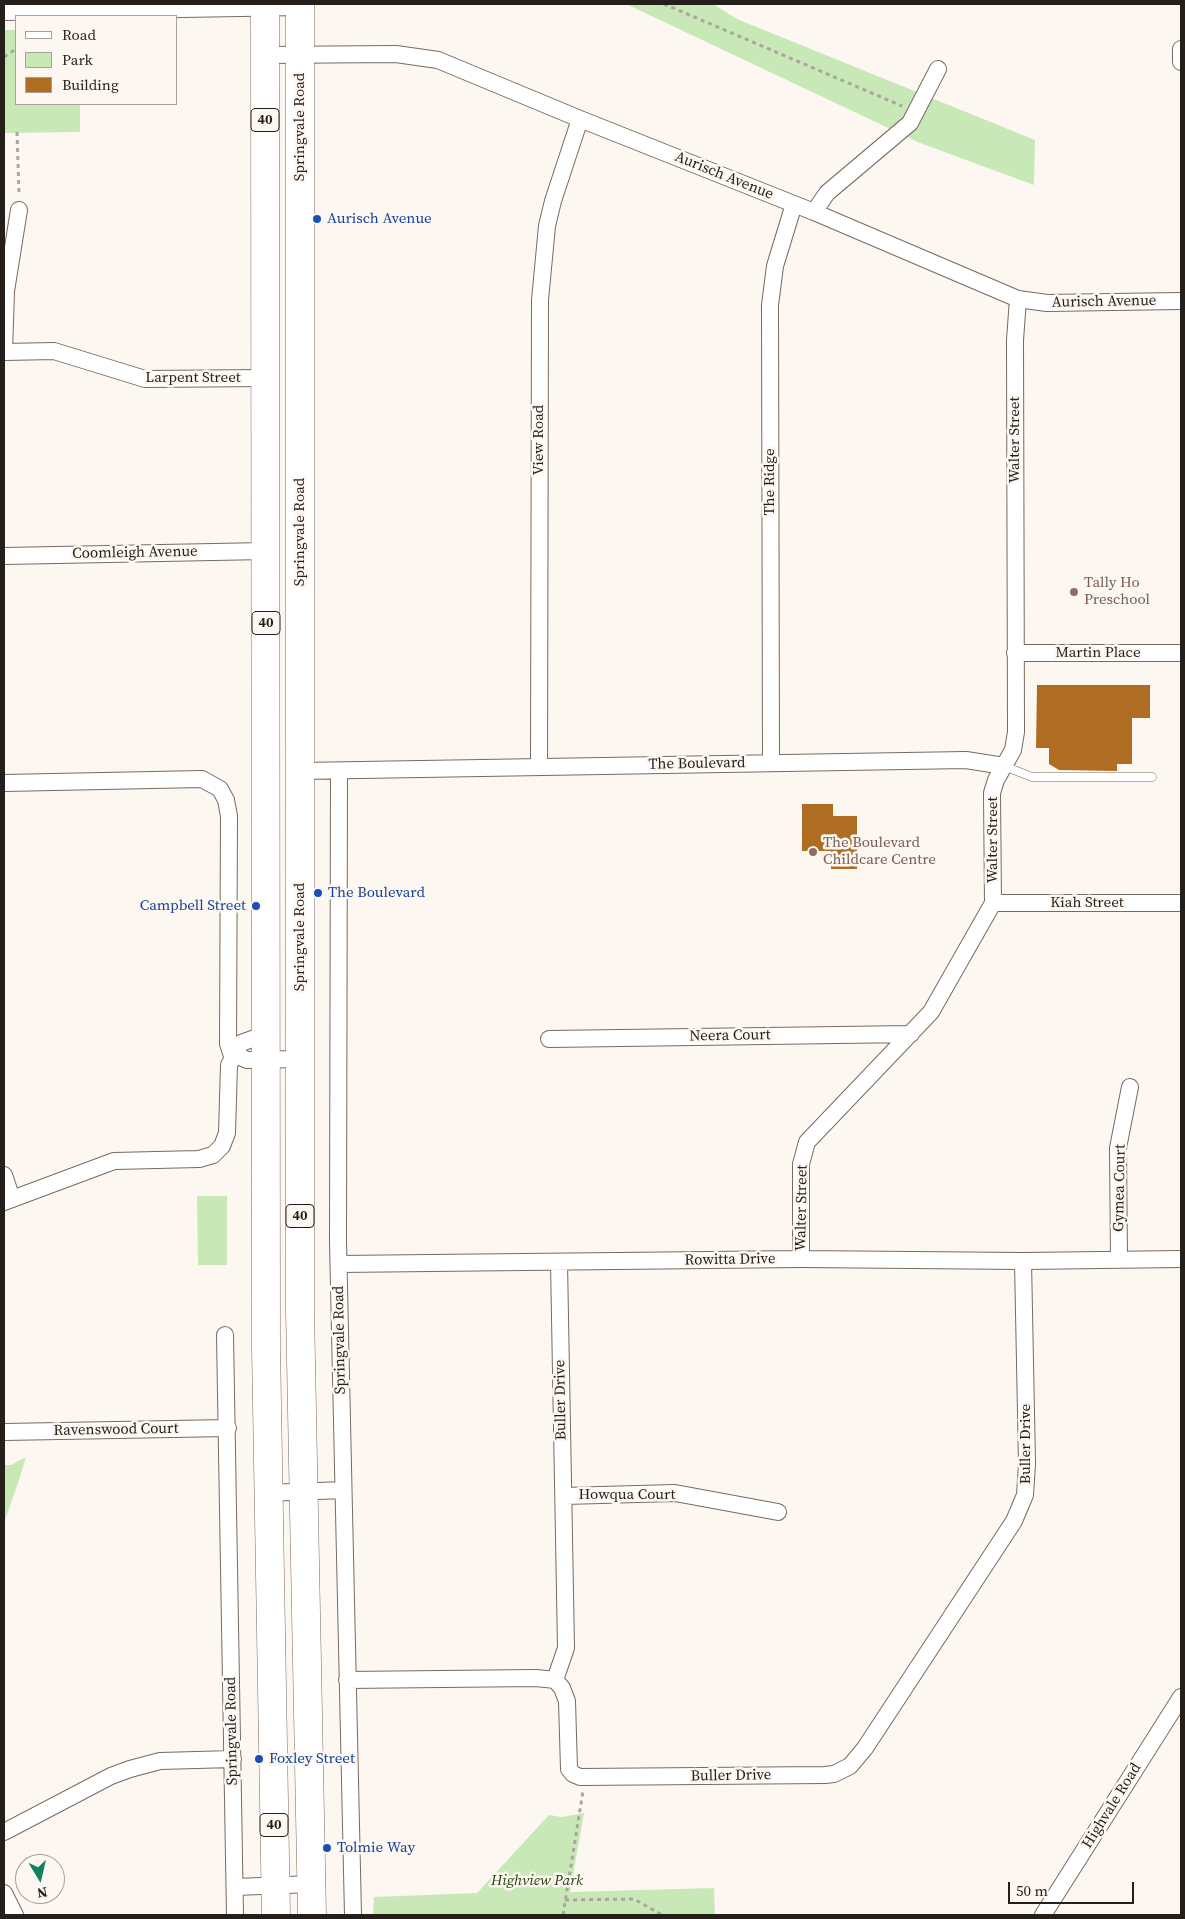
<!DOCTYPE html>
<style>
body{margin:0}
#map{position:relative;width:1185px;height:1919px;overflow:hidden;background:#fdf7f2;font-family:"Source Serif 4",serif}
canvas{display:block}
.frame{position:absolute;inset:0;border:5px solid #251f1b;pointer-events:none}
.legend{position:absolute;left:15px;top:15px;width:162px;height:90px;box-sizing:border-box;background:#fdf7f2;border:1px solid #a7a19c;margin:0;padding:6px 9px;list-style:none;font-size:15px;color:#251f1b}
.legend li{display:flex;align-items:center;gap:10px;height:25px}
.legend b{width:25px;border:1px solid #a7a19c}
.north{position:absolute;left:15px;top:1854px;width:50px;height:50px;box-sizing:border-box;background:#fdf7f2;border:1px solid #a7a19c;border-radius:50%;rotate:171deg;font-size:14px;font-weight:700;line-height:20px;text-align:center;color:#251f1b}
.north::after{content:'';display:block;margin:auto;width:18px;height:22px;background:#12815e;clip-path:polygon(50% 0,100% 100%,50% 72%,0 100%)}
.scale{position:absolute;left:1008px;top:1882px;width:126px;height:22px;box-sizing:border-box;border:2px solid #251f1b;border-top:0;padding-left:6px;font-size:15px;line-height:18px;white-space:nowrap;color:#251f1b;-webkit-text-stroke:4px #fdf7f2;paint-order:stroke}
</style>
<div id="map">
<canvas width="1185" height="1919"></canvas>
<div class="frame"></div>
<ul class="legend">
<li><b style="height:6px;background:#fff"></b>Road</li>
<li><b style="height:14px;background:#c8e9b7"></b>Park</li>
<li><b style="height:14px;background:#ae6d22"></b>Building</li>
</ul>
<div class="north">N</div>
<div class="scale">50 m</div>
</div>
<script>
const ctx = document.querySelector('canvas').getContext('2d');
ctx.lineJoin = 'round';
function fillPath(path, color) {
  ctx.fillStyle = color;
  ctx.fill(path, 'evenodd');
}
function shape(rows) {
  const path = new Path2D();
  for (const r of rows) {
    path.moveTo(r[0], r[1]);
    for (let i = 2; i < r.length; i += 2) path.lineTo(r[i], r[i + 1]);
  }
  return path;
}
function strokePath(path, color, width, dash) {
  ctx.strokeStyle = color;
  ctx.lineWidth = width;
  ctx.lineCap = dash ? 'butt' : 'round';
  ctx.setLineDash(dash || []);
  ctx.stroke(path);
}
function label(font, color, halo, rows, align = 'center') {
  ctx.font = font + ' "Source Serif 4",serif';
  ctx.lineWidth = 5;
  ctx.setLineDash([]);
  ctx.textBaseline = 'middle';
  ctx.strokeStyle = halo;
  ctx.fillStyle = color;
  for (const [text, x, y, turn = 0] of rows) {
    ctx.save();
    ctx.translate(x, y);
    ctx.rotate((+turn || 0) * Math.PI / 180);
    ctx.textAlign = isNaN(turn) ? turn : align;
    if (halo) ctx.strokeText(text, 0, 0);
    ctx.fillText(text, 0, 0);
    ctx.restore();
  }
}
fillPath(shape([
 [626,4,713,4,737,19,1035,140,1034,185,920,143],
 [4,30,16,30,16,104,80,104,80,132,4,133],
 [197,1196,227,1196,227,1265,198,1265],
 [26,1457,19,1480,4,1523,4,1465,11,1465],
 [584,1813,570,1892,714,1888,715,1915,373,1915,374,1897,477,1893,549,1815,562,1817]
]), '#c8e9b7');
fillPath(shape([
 [1037,685,1150,685,1150,718,1132,718,1132,764,1117,764,1117,771,1059,770,1049,764,1049,748,1036,748],
 [802,804,833,804,833,816,857,816,857,869,831,869,831,851,802,851]
]), '#ae6d22');
const lane = shape([
 [1004,766,1032,777,1152,777]
]);
const street = shape([
 [4,12,300,7],
 [1181,49,1181,62],
 [265,55,396,54,438,60,580,119,814,212,1018,299,1047,303,1181,301],
 [814,212,827,193,910,123,938,69],
 [4,352,54,351,145,379,266,378],
 [4,352,6,291,19,210],
 [4,556,266,551],
 [1015,653,1181,653],
 [771,763,770,305,775,266,794,204],
 [539,766,540,300,547,226,553,201,580,119],
 [300,771,966,760,1004,766],
 [339,771,338,1242,353,1915],
 [4,783,202,779,220,789,226,800,229,816,228,1044,233,1059],
 [993,903,1181,903],
 [549,1039,911,1034],
 [236,1055,247,1060,300,1059],
 [4,1175,12,1199],
 [4,1202,114,1161,199,1159,213,1155,222,1146,227,1133,229,1065,241,1043,266,1034],
 [801,1259,801,1164,807,1142,931,1012,993,903,992,793,996,780,1013,750,1016,732,1015,340,1018,299],
 [1119,1259,1118,1148,1130,1087],
 [339,1264,801,1259,1023,1261,1181,1259],
 [225,1335,235,1915],
 [4,1432,228,1428],
 [267,1493,343,1490],
 [564,1496,675,1493,778,1512],
 [347,1680,536,1678,555,1680,562,1688,567,1701,569,1769,573,1774,580,1777,825,1775,834,1774,850,1766,865,1748,1014,1521,1025,1495,1027,1464,1023,1261],
 [555,1680,566,1648,559,1262],
 [4,1832,111,1776,130,1769,160,1761,233,1759],
 [235,1887,312,1884],
 [4,1893,15,1915],
 [1043,1915,1181,1697]
]);
const highway = shape([
 [265,4,266,1347,276,1915],
 [300,4,300,1310,312,1915]
]);
strokePath(lane, '#786a60', 9);
strokePath(street, '#786a60', 18);
strokePath(highway, '#786a60', 29);
strokePath(shape([
 [664,4,902,106],
 [4,57,16,49],
 [17,132,19,194],
 [565,1900,634,1899,662,1915],
 [563,1915,583,1791]
]), '#aba5a0', 3, [4, 4]);
strokePath(lane, '#fff', 8);
strokePath(street, '#fff', 16);
strokePath(highway, '#fff', 28);
for (const [x, y, r, color] of [
 [317,219,5,"#1a4fb4"],
 [1074,592,5,"#8d6e63"],
 [813,852,5,"#8d6e63"],
 [318,893,5,"#1a4fb4"],
 [256,906,5,"#1a4fb4"],
 [259,1759,5,"#1a4fb4"],
 [327,1848,5,"#1a4fb4"]
]) {
  const dot = new Path2D();
  dot.arc(x, y, r, 0, 2 * Math.PI);
  ctx.fillStyle = color;
  ctx.fill(dot);
  strokePath(dot, '#fdf7f2', 2);
}
for (const [x, y, w] of [
 [265,120,28],
 [266,623,28],
 [300,1216,28],
 [274,1825,28]
]) {
  const box = new Path2D();
  box.roundRect(x - w / 2, y - 11.5, w, 23, 4);
  ctx.fillStyle = '#fdf7f2';
  ctx.fill(box);
  strokePath(box, '#251f1b', 1);
}
label('bold 14px', '#251f1b', null, [
 ["40",265,120],
 ["40",266,623],
 ["40",300,1216],
 ["40",274,1825]
]);
label('15px', '#251f1b', '#fdf7f2', [
 ["Springvale Road",300,127,-90],
 ["Aurisch Avenue",724,176,22],
 ["Aurisch Avenue",1104,302,-1],
 ["Larpent Street",193,378],
 ["View Road",539,440,-90],
 ["Walter Street",1015,440,-90],
 ["The Ridge",770,482,-90],
 ["Springvale Road",300,532,-90],
 ["Coomleigh Avenue",135,553,-1],
 ["Martin Place",1098,653],
 ["The Boulevard",697,764,-1],
 ["Walter Street",993,840,-90],
 ["Kiah Street",1087,903],
 ["Springvale Road",300,937,-90],
 ["Neera Court",730,1036,-1],
 ["Gymea Court",1120,1188,-89],
 ["Walter Street",802,1208,-89],
 ["Rowitta Drive",730,1260,-1],
 ["Springvale Road",340,1340,-91],
 ["Buller Drive",561,1400,-91],
 ["Ravenswood Court",116,1430,-1],
 ["Buller Drive",1026,1444,-90],
 ["Howqua Court",627,1495],
 ["Springvale Road",232,1731,-91],
 ["Buller Drive",731,1776,-1],
 ["Highvale Road",1112,1806,-58]
]);
label('15px', '#164399', '#fdf7f2', [
 ["Aurisch Avenue",327,219],
 ["The Boulevard",328,893],
 ["Campbell Street",246,906,"right"],
 ["Foxley Street",269,1759],
 ["Tolmie Way",337,1848]
], 'left');
label('15px', '#785e54', '#fdf7f2', [
 ["Tally Ho",1084,583],
 ["Preschool",1084,600],
 ["The Boulevard",823,843],
 ["Childcare Centre",823,860]
], 'left');
label('italic 15px', '#23430c', '#fdf7f2', [
 ["Highview Park",537,1881]
]);
</script>
